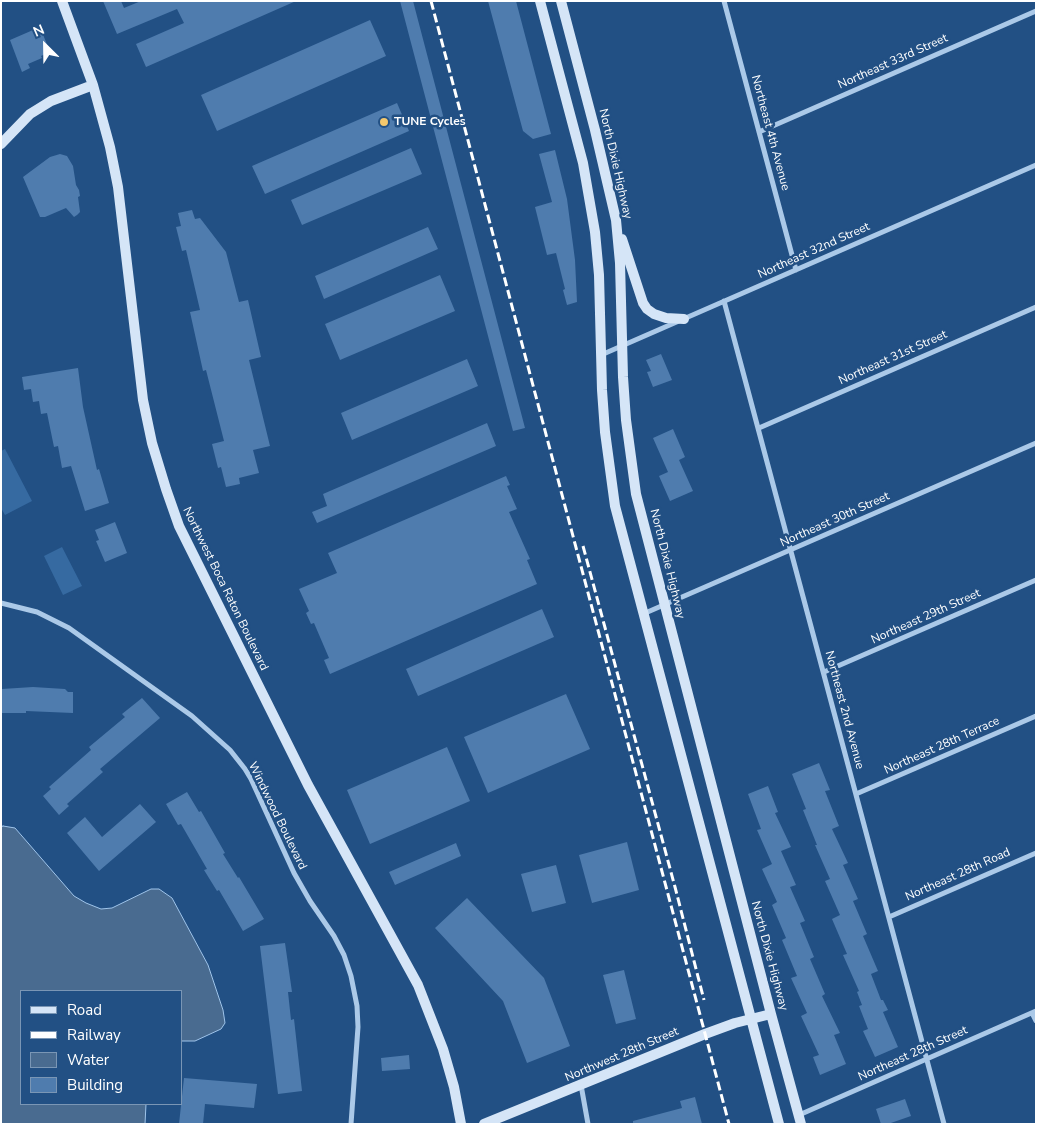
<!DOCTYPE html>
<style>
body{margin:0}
#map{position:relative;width:1037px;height:1125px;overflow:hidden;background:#225084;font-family:"Nunito Sans",sans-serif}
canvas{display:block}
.frame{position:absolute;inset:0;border:2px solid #fff;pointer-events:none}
.legend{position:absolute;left:20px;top:990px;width:162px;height:115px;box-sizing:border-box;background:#225084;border:1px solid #7a96b5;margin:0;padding:6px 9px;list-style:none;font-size:15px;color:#fff}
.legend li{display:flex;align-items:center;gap:10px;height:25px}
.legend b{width:25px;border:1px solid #7a96b5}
.north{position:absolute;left:20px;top:20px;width:50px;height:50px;-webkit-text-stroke:4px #225084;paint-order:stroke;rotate:337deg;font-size:14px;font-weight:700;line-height:20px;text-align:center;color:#fff}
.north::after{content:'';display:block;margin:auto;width:18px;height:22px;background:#fff;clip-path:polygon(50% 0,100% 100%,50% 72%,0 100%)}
</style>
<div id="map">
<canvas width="1037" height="1125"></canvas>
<div class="frame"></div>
<ul class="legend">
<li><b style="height:6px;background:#d5e5f7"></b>Road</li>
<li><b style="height:6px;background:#fff"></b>Railway</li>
<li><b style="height:14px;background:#496b90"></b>Water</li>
<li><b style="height:14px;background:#4f7cae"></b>Building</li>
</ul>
<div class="north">N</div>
</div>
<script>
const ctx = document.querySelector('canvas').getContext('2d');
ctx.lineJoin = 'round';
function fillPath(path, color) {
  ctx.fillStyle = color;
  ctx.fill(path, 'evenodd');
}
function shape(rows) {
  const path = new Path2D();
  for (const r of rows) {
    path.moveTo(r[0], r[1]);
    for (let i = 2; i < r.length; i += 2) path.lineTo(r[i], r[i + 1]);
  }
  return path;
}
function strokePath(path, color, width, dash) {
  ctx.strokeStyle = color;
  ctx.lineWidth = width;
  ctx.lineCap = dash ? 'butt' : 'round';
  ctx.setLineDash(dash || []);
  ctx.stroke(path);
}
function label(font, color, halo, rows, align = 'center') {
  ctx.font = font + ' "Nunito Sans",sans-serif';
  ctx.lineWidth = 5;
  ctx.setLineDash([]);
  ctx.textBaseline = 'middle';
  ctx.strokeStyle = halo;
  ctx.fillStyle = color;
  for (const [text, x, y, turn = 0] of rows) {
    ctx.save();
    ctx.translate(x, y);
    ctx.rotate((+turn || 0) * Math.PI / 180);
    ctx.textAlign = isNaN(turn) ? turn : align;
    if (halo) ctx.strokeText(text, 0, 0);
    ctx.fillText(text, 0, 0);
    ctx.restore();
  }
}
fillPath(shape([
 [5,449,32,501,5,515,1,508,1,451],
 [62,547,82,586,63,595,44,556]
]), '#366aa1');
const water = shape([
 [3,826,15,828,74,896,86,903,101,909,112,908,151,889,159,889,172,898,208,965,223,1010,225,1023,221,1029,195,1041,181,1041,181,991,21,991,21,1104,146,1104,145,1124,1,1124,1,827,3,826]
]);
fillPath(water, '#496b90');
strokePath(water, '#9fc4ea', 1);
fillPath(shape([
 [103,1,121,1,124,8,141,1,296,1,146,67,136,44,184,23,177,9,117,34],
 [400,1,413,1,525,428,513,431],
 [488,1,516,1,551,134,533,139,523,131],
 [370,20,386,56,217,131,201,95],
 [40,27,50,52,41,56,42,58,28,64,30,68,22,72,10,40],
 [397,103,409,131,265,194,252,166],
 [411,148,422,174,302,225,291,200],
 [555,150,567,199,575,260,577,302,567,305,563,290,565,289,556,253,547,255,535,207,552,202,539,154],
 [60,154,67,156,73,166,76,185,79,190,80,196,78,197,80,212,77,215,74,217,66,208,45,217,40,217,23,177,50,157],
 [192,210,195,219,200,218,226,252,239,302,248,300,261,357,249,360,270,446,253,450,259,473,239,478,240,484,226,487,221,467,218,468,212,444,224,441,206,370,203,371,190,312,200,310,186,250,182,251,176,227,181,226,178,213],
 [428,227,438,249,324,299,315,276],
 [440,275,455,311,340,360,325,324],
 [661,354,672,380,653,387,647,372,651,371,646,360],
 [467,359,478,386,352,440,341,413],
 [78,368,83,407,97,470,99,469,109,503,85,511,71,466,62,468,58,446,54,447,47,413,41,414,39,401,33,402,31,389,24,390,22,377],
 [487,423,496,446,317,523,312,512,327,506,323,494],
 [673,429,685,457,679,460,693,491,670,501,659,476,668,472,653,438],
 [506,476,510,485,507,486,517,509,509,512,530,559,527,560,537,584,330,674,324,660,329,658,314,623,311,624,306,613,309,611,299,589,337,573,328,553],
 [115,522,127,553,105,562,96,541,99,540,95,530],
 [542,609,554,637,418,696,406,669],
 [33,687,65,689,68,692,73,692,73,713,26,711,26,713,1,713,2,689],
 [566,694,590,749,488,793,464,737],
 [142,698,160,718,100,769,103,772,67,804,69,806,59,815,43,796,51,789,49,787,91,750,89,747,125,717,122,714],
 [447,747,470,801,370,844,347,790],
 [819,763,830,790,825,791,839,826,832,829,848,863,843,865,858,899,853,901,867,934,863,936,878,971,871,974,881,1000,883,1000,888,1010,883,1012,898,1047,875,1057,863,1031,868,1029,859,1006,862,1005,857,992,859,991,843,955,847,954,832,919,840,915,825,881,830,879,815,845,817,845,803,810,806,809,792,774],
 [768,786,778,812,775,813,791,847,781,851,796,885,790,887,805,921,800,923,814,957,810,959,825,994,822,996,840,1033,834,1035,846,1064,820,1075,813,1057,819,1055,801,1016,807,1013,791,978,797,976,782,940,786,938,772,905,777,902,762,869,772,864,757,830,761,829,748,794],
 [187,792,199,812,201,811,225,853,223,854,238,878,239,877,264,919,243,931,219,890,217,891,204,870,207,869,181,824,178,825,166,804],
 [140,804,156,822,99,871,67,833,85,817,102,837],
 [627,842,639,890,592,903,579,855],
 [456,843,461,856,395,885,389,872],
 [556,865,566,903,532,912,521,874],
 [467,898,544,978,570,1046,527,1063,503,1001,435,928],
 [285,943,292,992,288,992,291,1020,294,1019,302,1091,278,1094,260,946],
 [624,970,636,1019,616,1024,603,975],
 [409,1055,410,1069,382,1071,381,1058],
 [184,1078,257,1084,254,1108,205,1104,203,1124,179,1124],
 [695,1097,702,1124,633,1124,633,1121,682,1108,680,1101],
 [905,1099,911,1116,888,1124,881,1124,876,1109]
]), '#4f7cae');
strokePath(shape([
 [724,1,796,270],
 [759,132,1036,11],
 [724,301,944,1124],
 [601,355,1036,165],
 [759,428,1036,307],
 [1,603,37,612,69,628,192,716,230,750,245,769,251,779,294,873,310,901,334,936,344,955,351,976,357,1006,358,1027,351,1124],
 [643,614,1036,443],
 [824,672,1036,580],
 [856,794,1036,716],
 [889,917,1036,853],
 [1032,1013,1036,1021],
 [581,1085,588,1124],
 [799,1115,1036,1011]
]), '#abc9e8', 5);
strokePath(shape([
 [62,1,93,85,110,147,118,187,143,400,152,443,166,489,179,526,308,785,418,985,443,1049,454,1087,461,1124],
 [540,1,583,163,595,232,599,275,602,390,605,432,615,506,779,1124],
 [561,1,595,130,616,220,620,263,623,377,626,420,636,494,771,1014,801,1124],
 [1,144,30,114,51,101,93,85],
 [622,239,643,303,647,309,654,314,666,318,684,319],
 [484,1124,705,1034,735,1023,771,1014]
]), '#d5e5f7', 10);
strokePath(shape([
 [431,1,729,1124],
 [583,546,675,887,704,1000]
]), '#fff', 3, [9, 4]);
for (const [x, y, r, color] of [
 [384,122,5,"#f4c86d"]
]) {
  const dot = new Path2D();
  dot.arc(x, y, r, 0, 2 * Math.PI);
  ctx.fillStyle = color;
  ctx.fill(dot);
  strokePath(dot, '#225084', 2);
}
label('12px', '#fff', '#225084', [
 ["Northeast 33rd Street",893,62,-24],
 ["Northeast 4th Avenue",770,133,75],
 ["North Dixie Highway",615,164,77],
 ["Northeast 32nd Street",814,251,-24],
 ["Northeast 31st Street",893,358,-24],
 ["Northeast 30th Street",835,520,-24],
 ["North Dixie Highway",667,564,76],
 ["Northwest Boca Raton Boulevard",225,589,64],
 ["Northeast 29th Street",926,617,-24],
 ["Northeast 2nd Avenue",844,710,75],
 ["Northeast 28th Terrace",942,746,-24],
 ["Windwood Boulevard",277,816,64],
 ["Northeast 28th Road",958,875,-24],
 ["North Dixie Highway",769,956,75],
 ["Northeast 28th Street",913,1054,-24],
 ["Northwest 28th Street",622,1055,-23]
]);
label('bold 12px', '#fff', '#225084', [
 ["TUNE Cycles",394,122]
], 'left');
</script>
